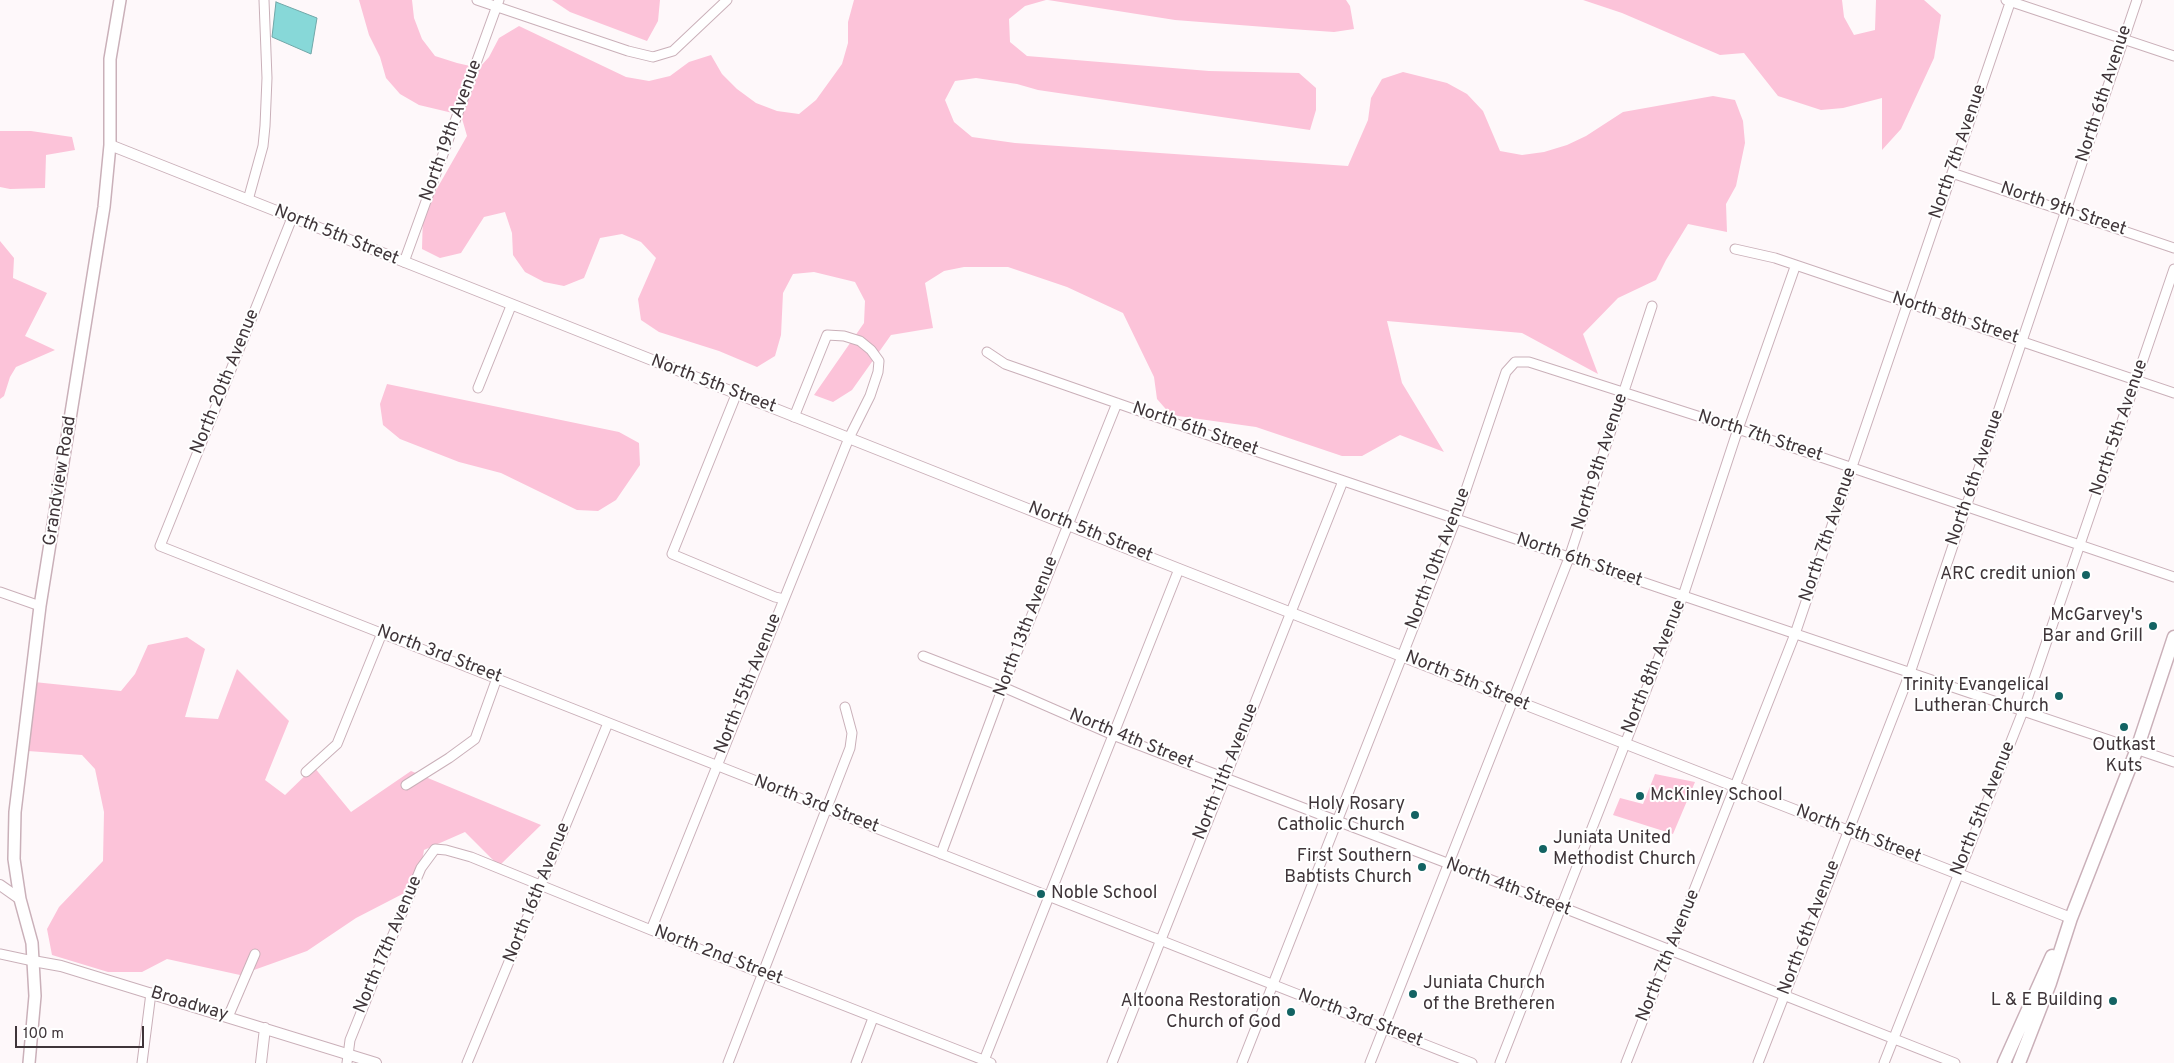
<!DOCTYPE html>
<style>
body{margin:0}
#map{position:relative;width:2174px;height:1063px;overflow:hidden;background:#fef8fa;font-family:Overpass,sans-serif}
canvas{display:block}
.scale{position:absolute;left:15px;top:1026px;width:129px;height:22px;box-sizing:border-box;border:2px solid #3f3539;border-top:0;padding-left:6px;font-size:15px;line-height:18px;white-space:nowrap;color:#3f3539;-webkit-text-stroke:4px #fff;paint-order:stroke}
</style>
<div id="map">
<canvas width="2174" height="1063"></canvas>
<div class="scale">100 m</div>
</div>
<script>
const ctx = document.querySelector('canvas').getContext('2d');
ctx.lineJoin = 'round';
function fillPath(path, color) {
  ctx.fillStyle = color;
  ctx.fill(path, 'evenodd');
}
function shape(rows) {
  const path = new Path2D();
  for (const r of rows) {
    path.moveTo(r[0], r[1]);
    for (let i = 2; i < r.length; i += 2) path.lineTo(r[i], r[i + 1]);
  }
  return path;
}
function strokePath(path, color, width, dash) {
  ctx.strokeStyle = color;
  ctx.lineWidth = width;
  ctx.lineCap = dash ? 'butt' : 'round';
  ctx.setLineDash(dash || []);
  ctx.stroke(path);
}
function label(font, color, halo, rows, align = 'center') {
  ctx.font = font + ' Overpass,sans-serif';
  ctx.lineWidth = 4;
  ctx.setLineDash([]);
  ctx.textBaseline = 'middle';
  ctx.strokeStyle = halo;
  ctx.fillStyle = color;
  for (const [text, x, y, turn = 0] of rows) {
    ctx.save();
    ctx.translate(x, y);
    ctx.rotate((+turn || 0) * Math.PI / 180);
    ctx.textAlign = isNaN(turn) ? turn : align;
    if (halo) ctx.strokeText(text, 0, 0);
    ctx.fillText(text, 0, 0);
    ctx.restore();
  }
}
fillPath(shape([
 [359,0,412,0,414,18,422,39,435,56,457,63,479,68,489,57,499,38,519,26,626,77,649,81,670,76,689,62,711,55,722,74,737,89,756,103,777,111,799,114,816,100,842,64,848,43,848,22,854,0,1046,0,1025,6,1009,19,1010,42,1027,56,1209,71,1299,73,1316,88,1316,110,1310,130,1038,90,1017,84,976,78,955,81,945,100,954,122,972,137,1015,143,1348,166,1368,120,1371,98,1382,79,1403,72,1447,83,1467,94,1483,111,1500,151,1522,155,1544,152,1567,145,1586,136,1623,112,1713,96,1735,100,1743,121,1745,143,1736,186,1726,204,1727,232,1688,224,1666,260,1656,280,1618,298,1583,334,1598,374,1522,333,1387,321,1402,383,1444,452,1400,435,1362,456,1342,456,1256,427,1171,415,1157,399,1154,377,1123,313,1067,287,1008,267,964,267,944,271,925,283,933,328,891,335,852,390,833,402,814,395,864,323,865,301,855,282,814,272,793,274,783,293,781,335,775,356,757,367,719,351,659,332,641,320,638,299,656,258,641,242,622,234,600,238,584,278,564,286,544,282,525,272,513,255,512,233,505,212,484,217,461,253,440,258,422,249,423,213,467,136,461,115,419,105,400,94,386,78,380,57,369,35],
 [552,0,660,0,658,21,647,41,570,12],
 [1048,0,1346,0,1350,6,1354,29,1334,32,1291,29,1175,20],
 [1583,0,1842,0,1844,17,1854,35,1875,30,1876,0,1924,0,1941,15,1934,58,1901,129,1882,150,1882,98,1843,108,1821,110,1778,96,1744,53,1720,55,1622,13],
 [0,131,31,131,72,137,75,150,46,155,45,188,10,189,0,187],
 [0,241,14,258,13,278,47,293,25,336,55,350,16,367,10,377,4,396,0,399],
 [387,384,619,432,639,443,640,465,616,500,598,511,577,510,501,473,459,462,400,439,383,425,380,404],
 [187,637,205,649,185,717,218,719,237,669,289,721,265,780,285,795,314,767,351,812,411,771,541,825,499,866,465,832,424,850,418,886,356,918,307,951,240,975,167,959,142,972,108,972,52,955,47,929,59,907,103,861,104,812,95,769,82,755,28,751,34,682,121,691,135,674,148,645],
 [1655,774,1695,782,1673,834,1613,815,1620,798,1643,804]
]), '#fcc3d9');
const water = shape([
 [276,2,317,18,311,54,272,37,276,2]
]);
fillPath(water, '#87d8d8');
strokePath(water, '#71a7a8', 1);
const minor = shape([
 [477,0,628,51,653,57,673,51,727,0],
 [2006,0,2174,56],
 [1952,173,2174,248],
 [248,200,263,146,265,126,267,78,264,0],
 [292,218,160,546,1472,1063],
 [1735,249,1775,258,2174,393],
 [404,262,499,0],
 [987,352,1005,364,1214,437,2174,762],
 [478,388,511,306],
 [736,395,672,554,775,597,784,599],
 [0,592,40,606],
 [923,656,1003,687,1113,735,1559,906,1955,1063],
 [306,772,337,744,382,633],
 [406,785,449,758,475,739,497,678],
 [941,854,1003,687,1117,403],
 [651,930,849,438,870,396,878,372,879,361,871,350,860,341,844,336,827,335,794,417],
 [0,954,33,961],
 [228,1017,255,954],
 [142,1063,151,993],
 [347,1063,350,1040,379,968,421,868,435,849,446,850,471,857,651,930,991,1063],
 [467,1063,608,723],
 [728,1063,850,748,852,733,845,707],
 [856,1063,873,1018],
 [983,1063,1179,569],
 [1112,1063,1343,481],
 [1242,1063,1456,519,1506,372,1515,362,1529,362,1738,429,2174,577],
 [1370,1063,1569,558,1652,306],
 [1500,1063,1683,596,1738,429,1795,267],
 [1626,1063,1795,634,2011,0],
 [1758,1063,1910,673,2137,0],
 [1884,1063,2023,711,2174,269]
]);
const tertiary = shape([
 [110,145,1179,569,2071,918],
 [0,885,20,899],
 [33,961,61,966,376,1063],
 [261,1063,265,1028]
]);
const secondary = shape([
 [29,1063,35,996,33,961,32,943,20,899,14,859,15,812,40,606,104,207,110,145,110,59,120,0]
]);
const primary = shape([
 [2004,1063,2052,956],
 [2019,1063,2050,983,2071,918,2137,749,2174,637]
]);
strokePath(minor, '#cab0b9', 11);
strokePath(tertiary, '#cab0b9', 12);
strokePath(secondary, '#cab0b9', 14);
strokePath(primary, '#cab0b9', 15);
strokePath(minor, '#fff', 9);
strokePath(tertiary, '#fff', 10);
strokePath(secondary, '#fff', 11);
strokePath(primary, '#fff', 12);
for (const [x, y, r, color] of [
 [2086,575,5,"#136363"],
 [2153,626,5,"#136363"],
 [2059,696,5,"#136363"],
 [2124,727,5,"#136363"],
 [1640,796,5,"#136363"],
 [1415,815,5,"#136363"],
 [1543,849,5,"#136363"],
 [1422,867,5,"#136363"],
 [1041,894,5,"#136363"],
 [1413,994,5,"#136363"],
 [2113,1001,5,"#136363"],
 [1291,1012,5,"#136363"]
]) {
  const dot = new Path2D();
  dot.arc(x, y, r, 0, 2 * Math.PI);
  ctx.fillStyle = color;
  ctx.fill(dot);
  strokePath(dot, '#fff', 2);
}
label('18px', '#3f3539', '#fff', [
 ["North 6th Avenue",2105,94,-72],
 ["North 19th Avenue",452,131,-70],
 ["North 7th Avenue",1959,152,-71],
 ["North 9th Street",2063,210,19],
 ["North 5th Street",336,236,22],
 ["North 8th Street",1955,319,18],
 ["North 20th Avenue",226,382,-68],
 ["North 5th Street",713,385,21],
 ["North 5th Avenue",2120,428,-71],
 ["North 6th Street",1195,430,19],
 ["North 7th Street",1760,437,18],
 ["North 9th Avenue",1601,462,-72],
 ["North 6th Avenue",1976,478,-71],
 ["Grandview Road",61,481,-81],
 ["North 5th Street",1090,533,22],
 ["North 7th Avenue",1829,535,-71],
 ["North 10th Avenue",1439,559,-69],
 ["North 6th Street",1579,561,19],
 ["North 13th Avenue",1027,627,-69],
 ["North 3rd Street",439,655,21],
 ["North 8th Avenue",1655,667,-68],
 ["North 5th Street",1467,682,22],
 ["North 15th Avenue",749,684,-68],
 ["North 4th Street",1131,740,22],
 ["North 11th Avenue",1227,772,-68],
 ["North 3rd Street",816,805,21],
 ["North 5th Avenue",1984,809,-68],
 ["North 5th Street",1858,835,21],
 ["North 4th Street",1508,888,21],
 ["North 16th Avenue",538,893,-68],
 ["North 6th Avenue",1810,928,-69],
 ["North 17th Avenue",389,945,-67],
 ["North 2nd Street",718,956,21],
 ["North 7th Avenue",1669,956,-68],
 ["Broadway",189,1005,17],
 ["North 3rd Street",1360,1019,21]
]);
label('18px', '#3f3539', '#fff', [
 ["ARC credit union",2076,575],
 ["McGarvey's",2143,616],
 ["Bar and Grill",2143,637],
 ["Trinity Evangelical",2049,686],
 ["Lutheran Church",2049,707],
 ["Outkast",2124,746,"center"],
 ["Kuts",2124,767,"center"],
 ["McKinley School",1650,796,"left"],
 ["Holy Rosary",1405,805],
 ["Catholic Church",1405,826],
 ["Juniata United",1553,839,"left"],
 ["Methodist Church",1553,860,"left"],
 ["First Southern",1412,857],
 ["Babtists Church",1412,878],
 ["Noble School",1051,894,"left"],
 ["Juniata Church",1423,984,"left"],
 ["of the Bretheren",1423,1005,"left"],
 ["L & E Building",2103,1001],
 ["Altoona Restoration",1281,1002],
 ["Church of God",1281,1023]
], 'right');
</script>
